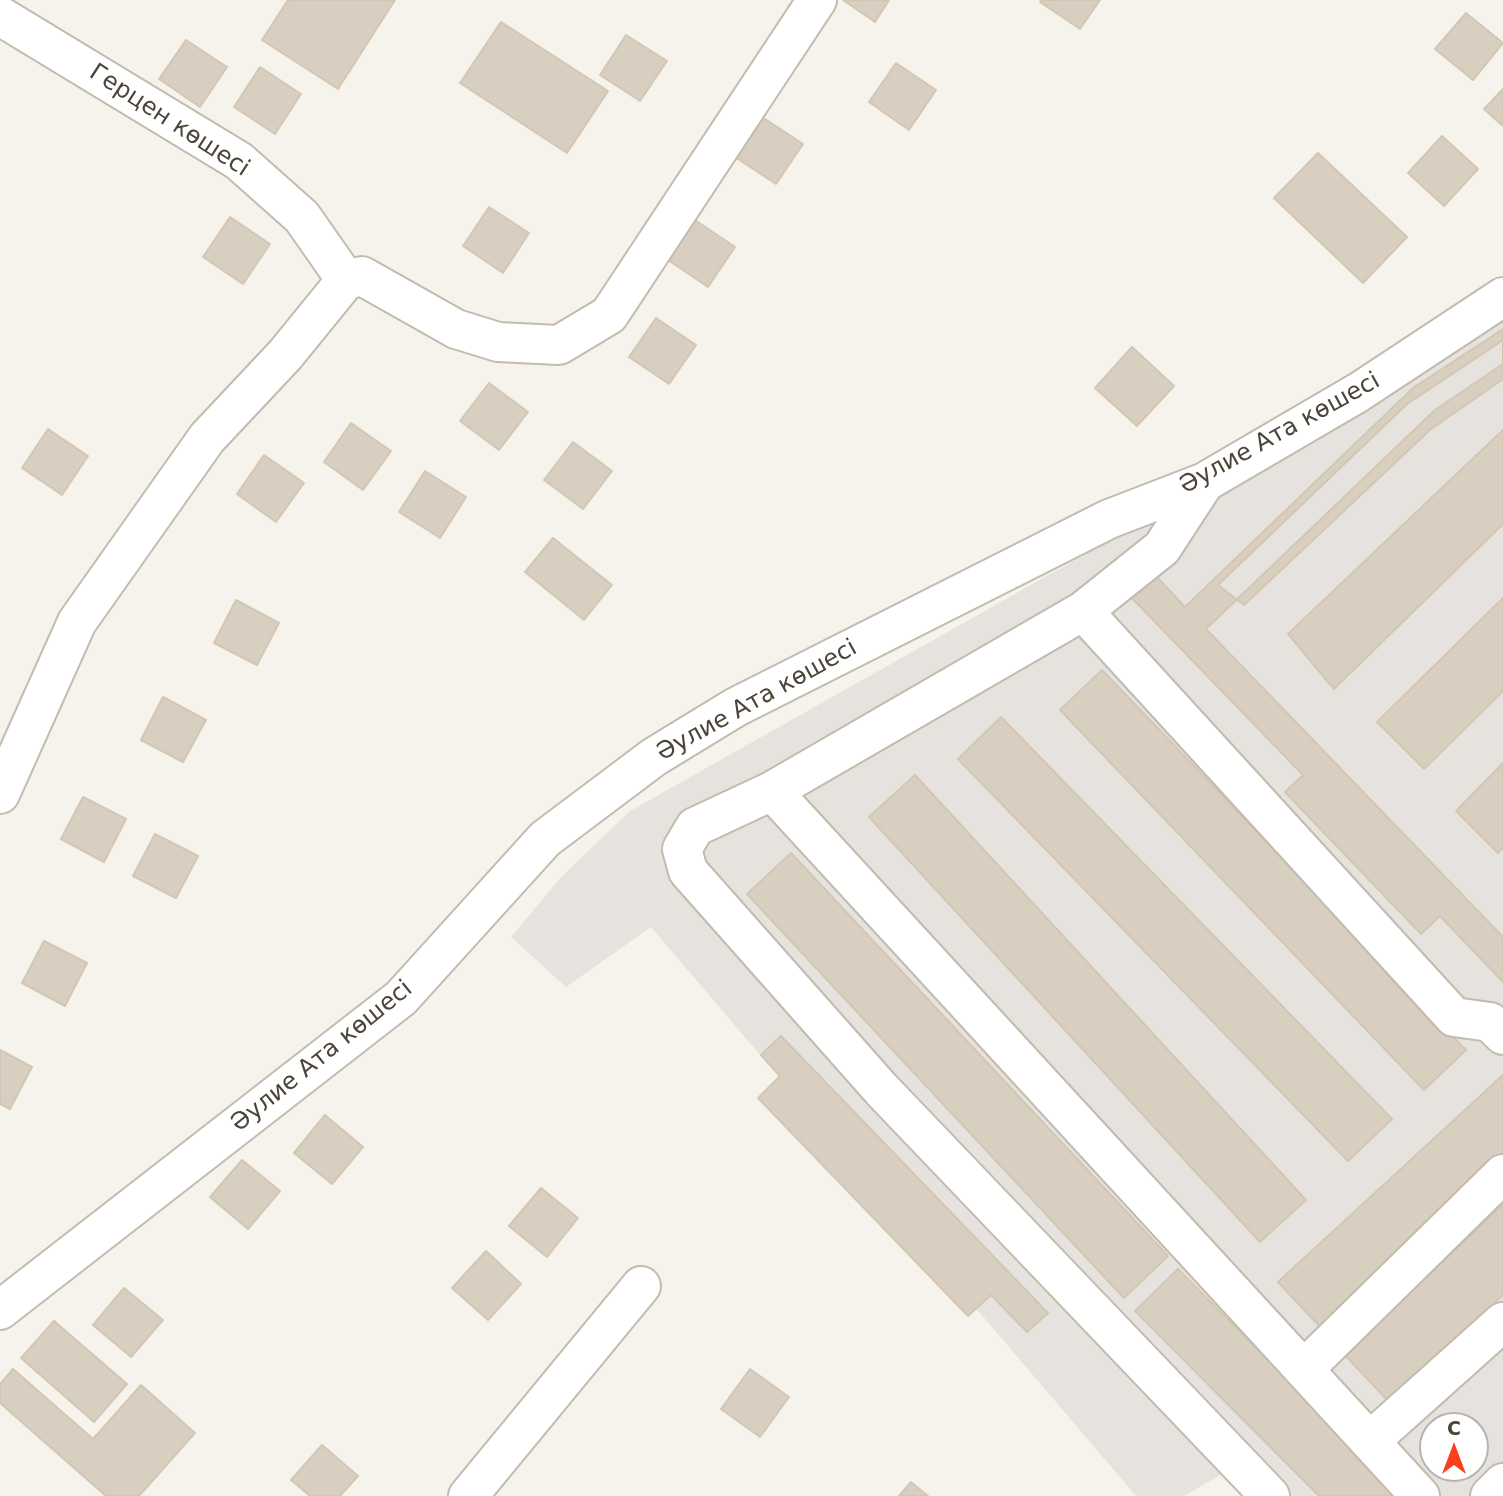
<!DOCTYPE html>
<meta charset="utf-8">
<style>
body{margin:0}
#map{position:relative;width:1503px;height:1496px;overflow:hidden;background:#f6f3ec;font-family:"DejaVu Sans",sans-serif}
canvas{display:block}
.north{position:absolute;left:1419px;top:1412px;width:70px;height:70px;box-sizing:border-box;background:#fff;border:2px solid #b7b4b0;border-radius:50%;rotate:0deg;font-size:19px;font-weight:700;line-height:28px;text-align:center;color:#4b4439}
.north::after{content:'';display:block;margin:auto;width:24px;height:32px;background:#fc3f1d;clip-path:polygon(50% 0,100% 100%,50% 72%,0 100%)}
</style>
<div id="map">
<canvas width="1503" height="1496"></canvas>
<div class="north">С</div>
</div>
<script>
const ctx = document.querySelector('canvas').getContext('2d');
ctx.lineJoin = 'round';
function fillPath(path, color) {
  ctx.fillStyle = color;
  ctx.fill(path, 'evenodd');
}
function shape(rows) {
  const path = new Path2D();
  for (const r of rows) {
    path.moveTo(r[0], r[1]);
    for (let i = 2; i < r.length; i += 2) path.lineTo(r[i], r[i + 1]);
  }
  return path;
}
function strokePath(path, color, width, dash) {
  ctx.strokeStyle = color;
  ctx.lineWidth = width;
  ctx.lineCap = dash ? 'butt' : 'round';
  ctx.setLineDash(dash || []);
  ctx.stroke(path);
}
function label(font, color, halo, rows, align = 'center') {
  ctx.font = font + ' "DejaVu Sans",sans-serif';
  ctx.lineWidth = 6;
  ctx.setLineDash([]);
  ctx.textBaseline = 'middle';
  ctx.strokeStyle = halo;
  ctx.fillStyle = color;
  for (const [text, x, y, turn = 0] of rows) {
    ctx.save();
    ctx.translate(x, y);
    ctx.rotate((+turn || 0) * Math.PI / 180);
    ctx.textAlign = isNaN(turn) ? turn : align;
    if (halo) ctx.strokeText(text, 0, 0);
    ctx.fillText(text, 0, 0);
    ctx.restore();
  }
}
fillPath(shape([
 [1503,319,1503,1496,1248,1496,1227,1471,1184,1496,1136,1496,651,927,566,987,511,937,561,877,630,811],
 [1433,1426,1475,1426,1475,1468,1433,1468]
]), '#e6e2dd');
const building = shape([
 [288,0,395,0,338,89,262,40,288,0],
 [843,0,889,0,875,22,843,0],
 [1041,0,1100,0,1080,29,1040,2,1041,0],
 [1466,13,1503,43,1473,80,1435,49,1466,13],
 [501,22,608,91,567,153,460,83,501,22],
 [626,35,667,61,640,101,600,75,626,35],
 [186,40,227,67,200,107,159,79,186,40],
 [896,63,936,90,909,130,869,102,896,63],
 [260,67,301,94,275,134,234,107,260,67],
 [1503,89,1503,126,1484,109,1503,89],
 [762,117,803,144,776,184,735,157,762,117],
 [1442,136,1478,169,1444,206,1408,173,1442,136],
 [1318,153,1407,237,1363,283,1274,198,1318,153],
 [489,207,529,233,503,273,463,246,489,207],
 [230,217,270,244,243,284,203,257,230,217],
 [695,220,735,247,708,287,668,260,695,220],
 [656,318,696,345,669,384,629,357,656,318],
 [1503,329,1503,364,1435,410,1206,629,1503,937,1503,982,1440,916,1421,934,1285,792,1303,775,1129,595,1153,573,1185,607,1413,388,1503,329],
 [1503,340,1503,379,1431,429,1244,605,1218,585,1407,404,1503,340],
 [1132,347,1174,386,1137,426,1095,388,1132,347],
 [489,383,528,412,499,450,460,421,489,383],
 [351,423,391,451,363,490,324,462,351,423],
 [48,429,88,456,62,495,22,468,48,429],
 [1503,430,1503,524,1334,689,1288,634,1503,430],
 [573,442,612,471,583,509,544,480,573,442],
 [264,455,304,483,276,522,237,494,264,455],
 [425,471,466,497,440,538,399,512,425,471],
 [553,538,612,585,584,620,525,572,553,538],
 [1503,598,1503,691,1424,769,1377,722,1503,598],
 [236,600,279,623,257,665,214,643,236,600],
 [1102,670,1466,1050,1424,1090,1060,710,1102,670],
 [163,697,206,720,183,762,141,740,163,697],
 [1001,717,1392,1119,1348,1161,958,759,1001,717],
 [1503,763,1503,848,1498,853,1456,811,1503,763],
 [915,775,1306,1200,1260,1242,869,817,915,775],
 [83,797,126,819,104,862,61,839,83,797],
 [155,834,198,856,176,898,133,876,155,834],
 [791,853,1168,1256,1124,1298,747,894,791,853],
 [44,941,87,963,65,1006,22,983,44,941],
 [781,1036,1048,1313,1027,1332,991,1295,968,1316,758,1098,780,1076,761,1055,781,1036],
 [0,1050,32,1067,10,1109,0,1104,0,1050],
 [1503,1075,1503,1164,1323,1330,1278,1282,1503,1075],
 [325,1115,363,1147,332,1184,294,1153,325,1115],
 [242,1160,280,1191,248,1229,210,1197,242,1160],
 [541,1188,578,1218,547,1257,509,1226,541,1188],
 [1503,1205,1503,1295,1389,1402,1344,1354,1503,1205],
 [486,1251,521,1284,488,1320,452,1288,486,1251],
 [1178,1269,1402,1496,1319,1496,1135,1311,1178,1269],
 [124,1288,163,1320,131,1357,93,1325,124,1288],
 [54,1321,127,1384,94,1422,21,1358,54,1321],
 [13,1369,93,1439,141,1385,195,1433,139,1496,106,1496,0,1403,0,1384,13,1369],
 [750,1369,789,1397,760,1437,721,1409,750,1369],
 [322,1445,358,1476,340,1496,310,1496,291,1480,322,1445],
 [911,1482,928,1496,899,1496,911,1482]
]);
fillPath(building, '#d8cfc1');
strokePath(building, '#d3c7b4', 2);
const minor = shape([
 [0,16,239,161,302,217,346,280],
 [1205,482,1162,548,1083,611,772,791,695,827,682,849,688,871,881,1089,1270,1496],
 [1083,611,1454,1017,1490,1022,1503,1035],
 [772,791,1420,1496],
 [0,794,77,622,207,438,285,355,346,280,362,276,456,329,498,342,559,345,609,315,817,0],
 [0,1310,401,998,545,839,654,757,736,707,1109,519,1205,482,1359,392,1503,297],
 [1304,1369,1503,1174],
 [1370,1441,1503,1322],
 [468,1496,641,1286],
 [1490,1496,1503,1483]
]);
strokePath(minor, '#c2bbae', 42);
strokePath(minor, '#fff', 38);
label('24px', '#4b4439', '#fff', [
 ["Герцен көшесі",169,121,33],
 ["Әулие Ата көшесі",1280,434,-29],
 ["Әулие Ата көшесі",757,701,-29],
 ["Әулие Ата көшесі",322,1057,-39]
]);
</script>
